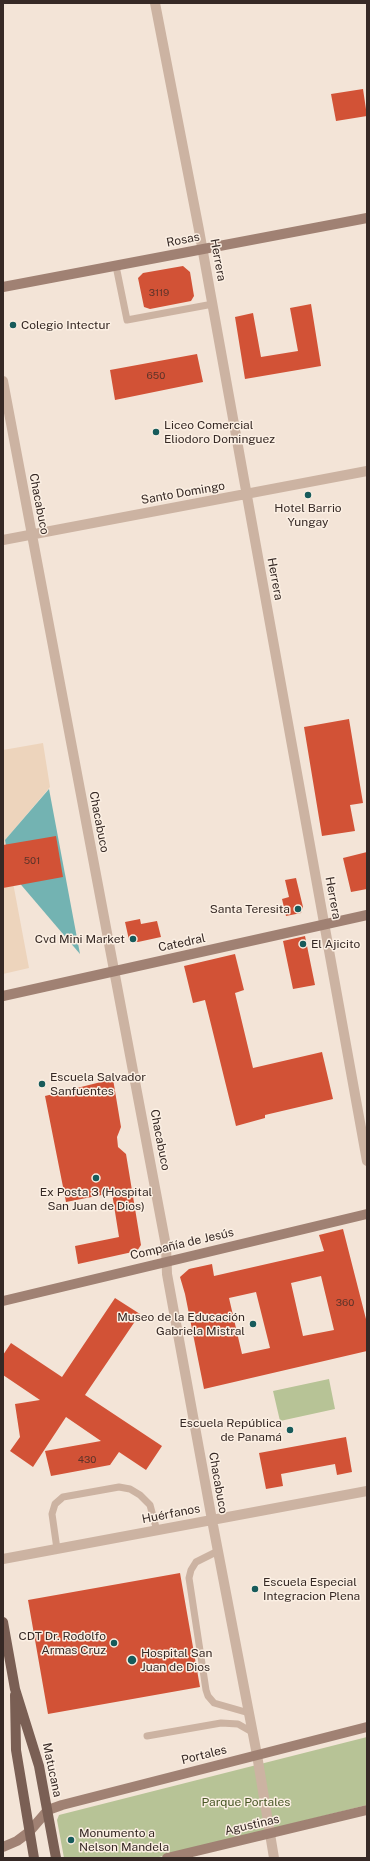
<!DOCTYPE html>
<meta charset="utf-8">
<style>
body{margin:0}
#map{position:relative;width:370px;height:1861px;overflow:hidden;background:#f3e4d7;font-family:"Public Sans",sans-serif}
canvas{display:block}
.frame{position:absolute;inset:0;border:4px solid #362925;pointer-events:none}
</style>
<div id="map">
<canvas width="370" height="1861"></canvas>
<div class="frame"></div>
</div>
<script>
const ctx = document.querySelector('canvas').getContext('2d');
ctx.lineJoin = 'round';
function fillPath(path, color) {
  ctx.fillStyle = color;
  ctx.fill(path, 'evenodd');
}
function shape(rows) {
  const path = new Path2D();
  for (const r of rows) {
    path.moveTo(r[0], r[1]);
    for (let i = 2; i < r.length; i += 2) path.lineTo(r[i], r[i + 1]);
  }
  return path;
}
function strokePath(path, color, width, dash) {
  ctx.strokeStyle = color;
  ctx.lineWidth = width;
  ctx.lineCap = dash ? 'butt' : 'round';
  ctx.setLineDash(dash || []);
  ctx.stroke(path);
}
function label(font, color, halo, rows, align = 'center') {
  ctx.font = font + ' "Public Sans",sans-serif';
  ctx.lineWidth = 3;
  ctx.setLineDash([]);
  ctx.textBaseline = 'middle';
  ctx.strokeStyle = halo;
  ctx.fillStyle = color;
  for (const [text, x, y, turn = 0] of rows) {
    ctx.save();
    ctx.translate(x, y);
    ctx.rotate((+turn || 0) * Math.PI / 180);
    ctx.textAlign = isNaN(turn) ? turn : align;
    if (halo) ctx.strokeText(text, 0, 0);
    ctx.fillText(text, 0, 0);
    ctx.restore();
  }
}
fillPath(shape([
 [329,1379,335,1409,280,1421,273,1391],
 [367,1737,367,1805,155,1858,64,1858,57,1820,59,1815]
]), '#b7c396');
fillPath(shape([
 [43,743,50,787,5,840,29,968,3,974,3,750]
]), '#edd4bc');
fillPath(shape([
 [49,789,80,954,11,873,5,840]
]), '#73b3b2');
fillPath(shape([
 [363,89,367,116,336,121,331,94],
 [183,266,190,272,194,296,191,301,150,309,144,307,138,278,143,273],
 [311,304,321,366,245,379,235,317,253,313,261,357,298,351,290,308],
 [197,354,203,382,115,400,110,370],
 [349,719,363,803,350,805,355,831,322,836,304,727],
 [56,836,63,877,3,888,3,845],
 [367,852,367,889,351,892,343,858],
 [296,878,303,907,301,913,286,916,282,899,289,897,285,880],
 [140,919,141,924,157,921,161,937,138,942,129,940,125,922],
 [305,936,315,985,293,989,283,941],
 [235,954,244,990,235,993,253,1068,322,1052,333,1099,265,1115,265,1118,236,1126,205,1000,193,1003,184,966],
 [113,1079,121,1127,117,1137,118,1147,126,1154,141,1245,137,1251,78,1264,75,1246,119,1237,112,1193,66,1202,45,1096],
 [343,1229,367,1323,367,1351,204,1389,185,1294,180,1277,189,1269,212,1264,214,1276,324,1251,319,1235],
 [321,1276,334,1330,303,1336,291,1283],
 [256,1292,270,1348,242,1354,229,1298],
 [115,1298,140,1314,85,1395,162,1446,146,1470,119,1452,110,1465,51,1476,45,1451,101,1441,66,1417,33,1467,10,1451,20,1437,15,1404,40,1400,3,1375,3,1355,11,1343,62,1377],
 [346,1437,352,1472,337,1475,335,1464,281,1474,283,1486,266,1489,259,1453],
 [180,1573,200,1687,48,1714,28,1600]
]), '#d25236');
strokePath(shape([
 [116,266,127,320,213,304],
 [57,1549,52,1514,55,1504,63,1497,119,1487,130,1489,140,1495,150,1505,157,1531],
 [218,1551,196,1562,191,1570,189,1578,206,1690,208,1696,214,1703,249,1713],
 [147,1736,221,1723,238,1724,252,1732]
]), '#ccb3a2', 7);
strokePath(shape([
 [155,3,199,230,367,1161],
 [3,381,166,1246,167,1274,212,1520,257,1755,274,1858],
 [3,540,367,471],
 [3,1559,367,1491]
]), '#ccb3a2', 10);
strokePath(shape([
 [3,287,367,218],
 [3,996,367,915],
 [3,1301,367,1214],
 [3,1847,17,1841,29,1832,48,1810,62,1805,367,1727],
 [167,1858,367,1810]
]), '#a08173', 10);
strokePath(shape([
 [3,1622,15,1689,39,1766,56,1858],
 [15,1695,16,1750,34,1858]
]), '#7a5f54', 10);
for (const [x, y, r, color] of [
 [13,325,4,"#175b5b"],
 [156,432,4,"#175b5b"],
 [308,495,4,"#175b5b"],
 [298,909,4,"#175b5b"],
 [133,939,4,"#175b5b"],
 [303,944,4,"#175b5b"],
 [42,1084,4,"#175b5b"],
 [96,1178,4,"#175b5b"],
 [253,1324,4,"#175b5b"],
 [290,1430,4,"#175b5b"],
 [255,1589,4,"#175b5b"],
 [114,1643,4,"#175b5b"],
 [132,1660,5,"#175b5b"],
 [71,1840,4,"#175b5b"]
]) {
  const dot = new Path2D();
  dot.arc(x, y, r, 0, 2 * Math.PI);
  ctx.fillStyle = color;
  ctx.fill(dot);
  strokePath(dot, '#fbefe3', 1.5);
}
label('10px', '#5d3329', null, [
 ["3119",159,293],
 ["650",156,376],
 ["501",32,861],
 ["360",345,1303],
 ["430",87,1460]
]);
label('12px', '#362925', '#fbefe3', [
 ["Rosas",183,240,-11],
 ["Herrera",218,260,80],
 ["Santo Domingo",183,493,-10],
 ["Chacabuco",39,504,79],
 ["Herrera",275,579,80],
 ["Chacabuco",99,822,79],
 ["Herrera",333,898,80],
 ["Catedral",182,943,-12],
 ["Chacabuco",160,1140,79],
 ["Compañía de Jesús",182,1244,-13],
 ["Chacabuco",218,1483,80],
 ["Huérfanos",171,1514,-11],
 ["Portales",204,1755,-14],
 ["Matucana",52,1770,78],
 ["Agustinas",252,1825,-13]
]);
label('12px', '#362925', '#fbefe3', [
 ["Colegio Intectur",21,325],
 ["Liceo Comercial",164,425],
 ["Eliodoro Dominguez",164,439],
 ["Hotel Barrio",308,508,"center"],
 ["Yungay",308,522,"center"],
 ["Santa Teresita",290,909,"right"],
 ["Cvd Mini Market",125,939,"right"],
 ["El Ajicito",311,944],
 ["Escuela Salvador",50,1077],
 ["Sanfuentes",50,1091],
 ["Ex Posta 3 (Hospital",96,1192,"center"],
 ["San Juan de Dios)",96,1206,"center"],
 ["Museo de la Educación",245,1317,"right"],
 ["Gabriela Mistral",245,1331,"right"],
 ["Escuela República",282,1423,"right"],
 ["de Panamá",282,1437,"right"],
 ["Escuela Especial",263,1582],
 ["Integracion Plena",263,1596],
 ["CDT Dr. Rodolfo",106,1636,"right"],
 ["Armas Cruz",106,1650,"right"],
 ["Hospital San",141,1653],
 ["Juan de Dios",141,1667],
 ["Monumento a",79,1833],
 ["Nelson Mandela",79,1847]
], 'left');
label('12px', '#485726', '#fbefe3', [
 ["Parque Portales",246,1802]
]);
</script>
